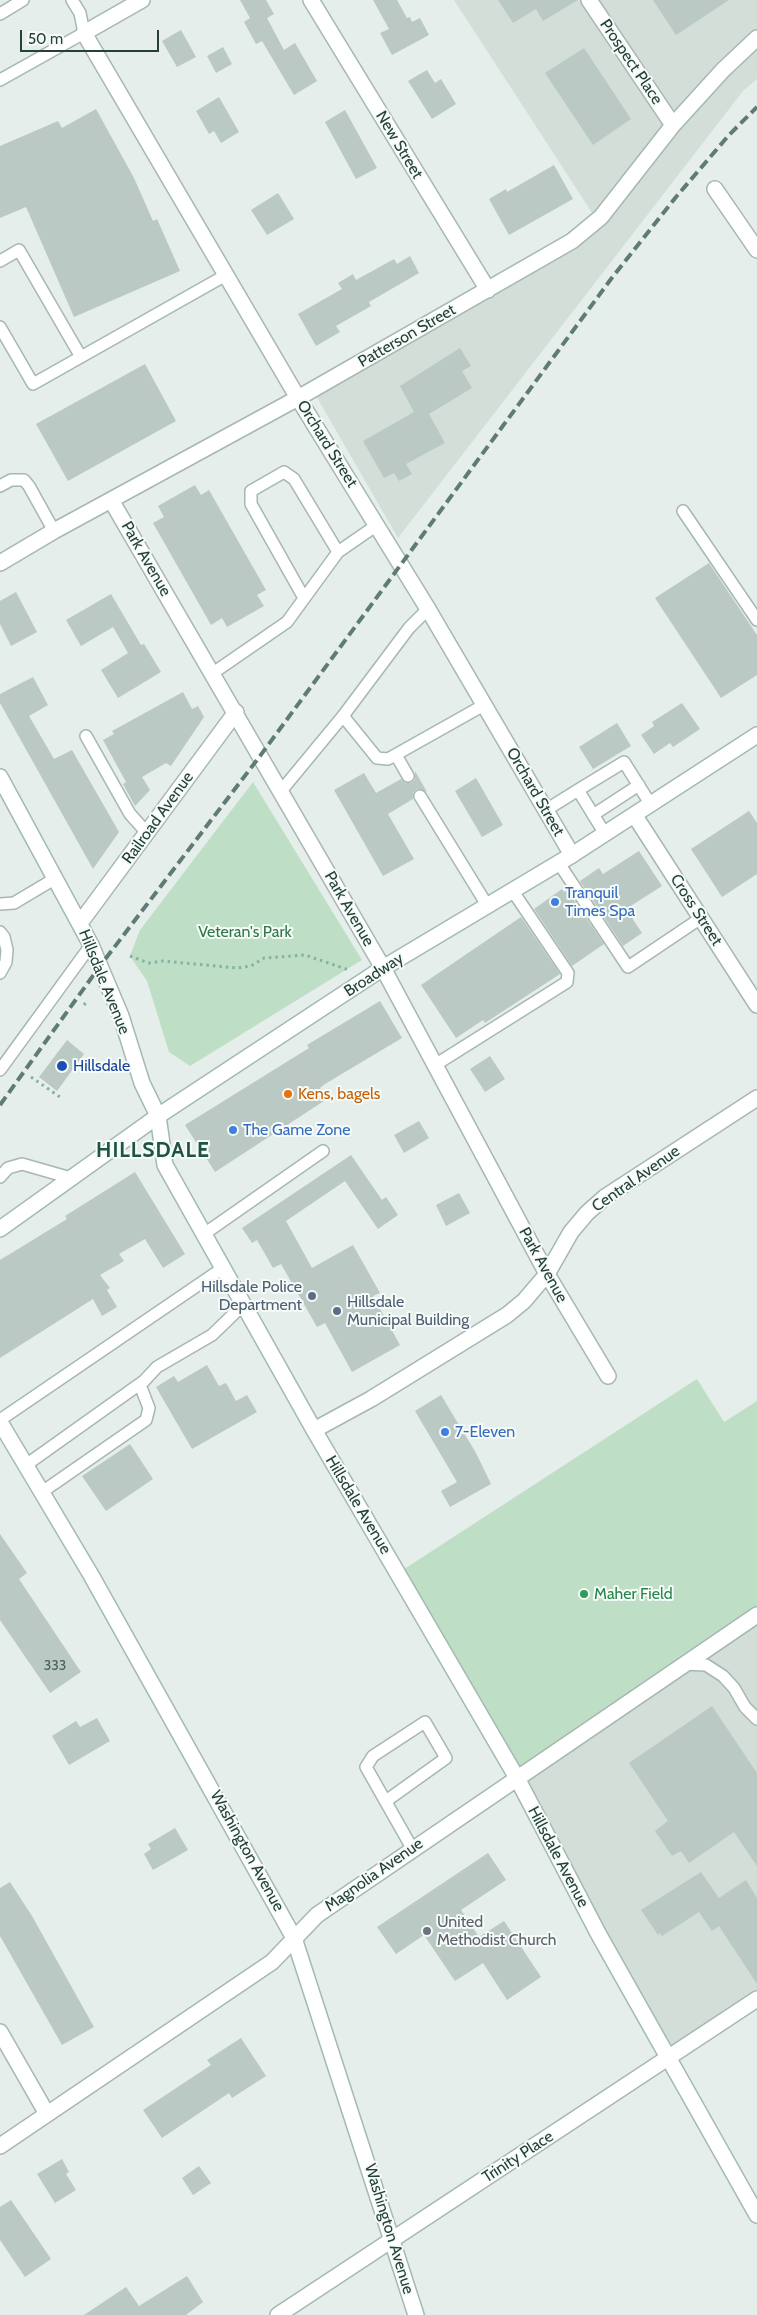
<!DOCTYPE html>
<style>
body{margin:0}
#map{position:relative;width:757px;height:2315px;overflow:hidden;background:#e5eeea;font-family:Cabin,sans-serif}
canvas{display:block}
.scale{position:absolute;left:20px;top:30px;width:139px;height:22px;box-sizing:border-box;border:2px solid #244138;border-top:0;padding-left:6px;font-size:15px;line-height:18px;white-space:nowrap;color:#244138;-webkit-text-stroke:4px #f6fbf8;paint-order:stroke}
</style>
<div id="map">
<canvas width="757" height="2315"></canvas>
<div class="scale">50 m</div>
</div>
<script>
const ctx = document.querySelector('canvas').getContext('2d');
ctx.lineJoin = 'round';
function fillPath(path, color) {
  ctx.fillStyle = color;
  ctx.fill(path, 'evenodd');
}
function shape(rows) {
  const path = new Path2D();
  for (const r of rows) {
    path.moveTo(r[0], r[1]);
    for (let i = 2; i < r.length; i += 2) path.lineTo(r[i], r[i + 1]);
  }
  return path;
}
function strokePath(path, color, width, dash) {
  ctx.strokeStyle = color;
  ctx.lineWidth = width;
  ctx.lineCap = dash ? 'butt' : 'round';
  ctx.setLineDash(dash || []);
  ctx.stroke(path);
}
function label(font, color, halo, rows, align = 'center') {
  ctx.font = font + ' Cabin,sans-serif';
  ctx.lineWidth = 4;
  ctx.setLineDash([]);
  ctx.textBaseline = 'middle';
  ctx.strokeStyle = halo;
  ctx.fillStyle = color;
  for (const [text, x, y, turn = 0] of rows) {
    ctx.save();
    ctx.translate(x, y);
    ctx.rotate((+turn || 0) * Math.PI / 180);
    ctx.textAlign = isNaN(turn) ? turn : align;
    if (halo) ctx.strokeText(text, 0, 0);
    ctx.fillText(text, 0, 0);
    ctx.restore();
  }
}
fillPath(shape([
 [454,0,757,0,757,79,743,91,398,538,315,394,598,222],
 [757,1615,757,1999,669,2058,517,1778]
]), '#d3ded9');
fillPath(shape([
 [253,782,362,960,190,1066,169,1052,147,981,130,956,140,930],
 [697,1379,724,1422,757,1401,757,1615,517,1778,398,1573]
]), '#bedfc6');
fillPath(shape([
 [240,0,266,0,274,14,267,18,284,50,295,43,317,81,294,95,262,41,256,44,244,22,250,18],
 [373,0,397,0,407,18,410,17,412,22,420,18,429,35,392,55,380,33,389,29],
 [498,0,578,0,543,21,536,9,513,23],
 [653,0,729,0,676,35],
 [181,30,196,57,177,67,162,41],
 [223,47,232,64,216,73,207,56],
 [584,48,631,119,593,145,545,73],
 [427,70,435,83,441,79,456,104,432,119,408,81],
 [219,97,239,132,221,143,214,131,209,134,196,111],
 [96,109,134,178,153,221,157,219,180,271,74,317,26,207,0,218,0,146,58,121,62,128],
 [345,110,377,168,356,179,325,122],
 [554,165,573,199,509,235,489,199,506,189,507,192],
 [278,193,294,219,267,235,251,210],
 [410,256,419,273,369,302,371,306,336,326,340,332,316,346,298,314,342,289,338,283,353,274,356,280,394,259,397,264],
 [460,348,471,366,462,371,472,388,429,414,445,443,406,464,412,474,399,481,394,473,384,478,363,441,414,412,400,386],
 [145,364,176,421,68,481,36,424],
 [195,485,201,495,209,490,266,590,257,595,264,606,227,627,222,618,211,625,153,523,164,517,158,506],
 [709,563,757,635,757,675,721,698,655,598],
 [16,592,37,632,11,646,0,624,0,601],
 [111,594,141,645,144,644,161,672,118,698,101,670,128,653,113,627,81,646,66,620],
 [33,677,48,705,29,716,54,759,72,750,119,832,93,869,0,703,0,694],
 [183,692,192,709,198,706,204,717,171,766,166,763,142,777,150,790,135,806,123,784,126,782,103,740,114,734,112,731],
 [682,703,700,729,673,747,670,743,654,754,641,735,654,726,652,722],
 [617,723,631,746,593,769,579,747],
 [415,771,427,792,420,789,417,789,413,793,413,799,388,814,414,859,383,876,334,790,364,773,376,793,401,779,405,783,411,783,415,779],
 [476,778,503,825,482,837,455,791],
 [749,811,757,823,757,874,722,897,691,849],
 [639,851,662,886,626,909,642,933,623,946,580,881,599,868,603,874],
 [562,889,564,892,567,890,604,944,572,966,534,909],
 [521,917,560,974,485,1023,483,1020,456,1038,421,985],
 [380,1001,402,1038,325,1084,320,1088,327,1099,215,1172,185,1125,309,1048,307,1045],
 [67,1040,84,1054,57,1091,39,1077],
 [490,1056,505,1079,485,1092,470,1069],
 [419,1121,429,1138,404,1153,394,1135],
 [351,1155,382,1200,386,1197,398,1215,378,1229,345,1181,286,1221,312,1268,353,1245,380,1293,373,1296,400,1345,352,1372,325,1323,317,1327,281,1264,273,1268,257,1240,252,1243,242,1228],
 [135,1172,185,1254,163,1268,145,1239,119,1254,124,1261,100,1275,110,1288,107,1290,117,1307,102,1316,93,1299,0,1358,0,1260,67,1219,65,1216],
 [459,1193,470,1213,446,1226,436,1205],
 [207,1365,219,1386,226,1383,236,1401,247,1395,257,1412,192,1449,156,1387,174,1376,178,1382],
 [441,1395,476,1453,491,1484,450,1507,441,1491,457,1482,415,1411],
 [130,1444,153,1479,106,1511,82,1476],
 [0,1534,27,1573,19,1579,81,1672,50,1693,0,1620],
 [712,1706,757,1773,757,1866,734,1832,689,1863,681,1851,672,1856,655,1831,668,1821,629,1763],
 [97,1718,110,1741,69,1765,52,1736,76,1721,80,1727],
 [175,1828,188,1850,153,1870,144,1854,151,1849,148,1844],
 [488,1853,506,1880,461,1910,479,1937,504,1921,541,1977,507,2000,483,1963,455,1981,424,1935,396,1954,377,1927],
 [701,1872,719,1898,746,1880,757,1898,757,1984,719,1926,712,1931,699,1912,662,1936,660,1933,658,1935,641,1910],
 [10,1882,32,1916,94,2027,62,2045,0,1936,0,1888],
 [241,2038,266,2076,232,2098,229,2093,162,2138,143,2110,211,2065,207,2060],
 [62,2159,69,2172,66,2174,76,2190,55,2203,37,2174],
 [199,2166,211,2183,193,2195,182,2178],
 [11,2200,51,2259,25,2277,0,2240,0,2207],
 [187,2276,203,2302,186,2315,84,2315,126,2287,139,2306]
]), '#bac9c3');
const lane = shape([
 [0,14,23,0],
 [0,80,84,33,80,13,72,0],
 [0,261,19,250,81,357],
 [0,327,33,384,226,275],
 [0,486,11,480,24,480,29,486,54,531],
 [683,511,757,620],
 [304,598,251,504,251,491,284,472,294,479,338,552],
 [213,673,287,622,338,552,377,525],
 [343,716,377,758,388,759,484,705],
 [86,736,130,814,147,833],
 [396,755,408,776],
 [281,791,343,716,409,628,428,609],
 [420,796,487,905],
 [546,810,578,790],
 [593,815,639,785],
 [605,834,578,790,624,762,651,805],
 [558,862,628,967,701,918],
 [0,904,14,903,56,878],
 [0,932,4,937,7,950,6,962,0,973],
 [435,1065,567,982,568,973,512,890],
 [0,1070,91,945],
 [0,1177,8,1168,22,1164,71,1178],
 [204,1234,323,1151],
 [0,1420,223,1268],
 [26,1465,144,1381,157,1367,212,1335,243,1305],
 [42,1492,146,1420,149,1408,140,1385],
 [683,1664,706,1665,723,1676,734,1688,745,1707,757,1719],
 [386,1801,446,1758,425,1722,373,1756,366,1767,412,1848]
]);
const street = shape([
 [142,0,84,33,298,398,428,609,572,855],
 [311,0,488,290],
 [589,0,673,125],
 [715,189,757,250],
 [111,500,383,968,547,1274,608,1376],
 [0,563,54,531,298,398,572,241,601,217,673,125,723,70,757,38],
 [635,816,757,1005],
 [80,923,236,712],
 [314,1430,371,1399,507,1315,524,1301,547,1274,571,1232,587,1213,605,1197,757,1098],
 [0,2032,47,2114],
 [0,2146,272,1962,317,1915,757,1615],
 [278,2315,757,1999]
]);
const secondary = shape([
 [0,777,91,945,121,1016,142,1083,158,1116,165,1165,314,1430,517,1778,599,1935,757,2215],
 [0,1229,158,1116,383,968,572,855,757,735],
 [0,1422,91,1575,294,1938,416,2315]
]);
strokePath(lane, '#a7b7b1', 14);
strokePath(street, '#a7b7b1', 18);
strokePath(secondary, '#a3bab1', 18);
strokePath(shape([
 [130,956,149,963,163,961,237,968,251,966,264,958,305,955,349,970],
 [84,1005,87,1001],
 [31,1077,60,1097]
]), '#85b2a2', 3, [2.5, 4]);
strokePath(lane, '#fff', 11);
strokePath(street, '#fff', 15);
strokePath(secondary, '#fff', 15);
strokePath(shape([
 [0,1105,100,966,260,756,611,279,676,197,729,135,757,107]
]), '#5f7c73', 4, [10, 5]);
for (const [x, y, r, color] of [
 [555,902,5,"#3f7fe0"],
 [62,1066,6,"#1a4fb4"],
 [288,1094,5,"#e8710a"],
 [233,1130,5,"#3f7fe0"],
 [312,1296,5,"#5c6f8a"],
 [337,1311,5,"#5c6f8a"],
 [445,1432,5,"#3f7fe0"],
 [584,1594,5,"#2e9e5b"],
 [427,1931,5,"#6b7280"]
]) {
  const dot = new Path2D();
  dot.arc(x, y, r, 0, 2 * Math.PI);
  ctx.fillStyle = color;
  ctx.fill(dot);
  strokePath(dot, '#f6fbf8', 2);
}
label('14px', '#4a635b', null, [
 ["333",55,1666]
]);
label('16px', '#244138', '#f6fbf8', [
 ["Prospect Place",631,62,56],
 ["New Street",399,145,59],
 ["Patterson Street",407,336,-30],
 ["Orchard Street",327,444,58],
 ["Park Avenue",146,559,60],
 ["Orchard Street",535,792,60],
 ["Railroad Avenue",158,818,-54],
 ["Park Avenue",349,909,60],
 ["Cross Street",696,910,57],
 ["Broadway",374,975,-33],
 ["Hillsdale Avenue",104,982,68],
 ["Central Avenue",636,1179,-35],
 ["Park Avenue",543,1265,61],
 ["Hillsdale Avenue",358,1505,59],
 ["Washington Avenue",247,1851,61],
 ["Hillsdale Avenue",558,1857,62],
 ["Magnolia Avenue",374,1875,-35],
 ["Trinity Place",518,2157,-33],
 ["Washington Avenue",389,2229,73]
]);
label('16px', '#366cbe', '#f6fbf8', [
 ["Tranquil",565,893],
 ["Times Spa",565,911],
 ["The Game Zone",243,1130],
 ["7-Eleven",455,1432]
], 'left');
label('16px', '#2d7947', '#f6fbf8', [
 ["Veteran's Park",245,932]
]);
label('16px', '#164399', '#f6fbf8', [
 ["Hillsdale",73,1066]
], 'left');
label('16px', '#c56008', '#f6fbf8', [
 ["Kens, bagels",298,1094]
], 'left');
label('16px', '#4e5e75', '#f6fbf8', [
 ["Hillsdale Police",302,1287],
 ["Department",302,1305],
 ["Hillsdale",347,1302,"left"],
 ["Municipal Building",347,1320,"left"]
], 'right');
label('16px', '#27864d', '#f6fbf8', [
 ["Maher Field",594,1594]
], 'left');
label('16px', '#5b616d', '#f6fbf8', [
 ["United",437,1922],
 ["Methodist Church",437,1940]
], 'left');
ctx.letterSpacing = '1px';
label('bold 21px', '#1f5445', '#f6fbf8', [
 ["HILLSDALE",153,1151]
]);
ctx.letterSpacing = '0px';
</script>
